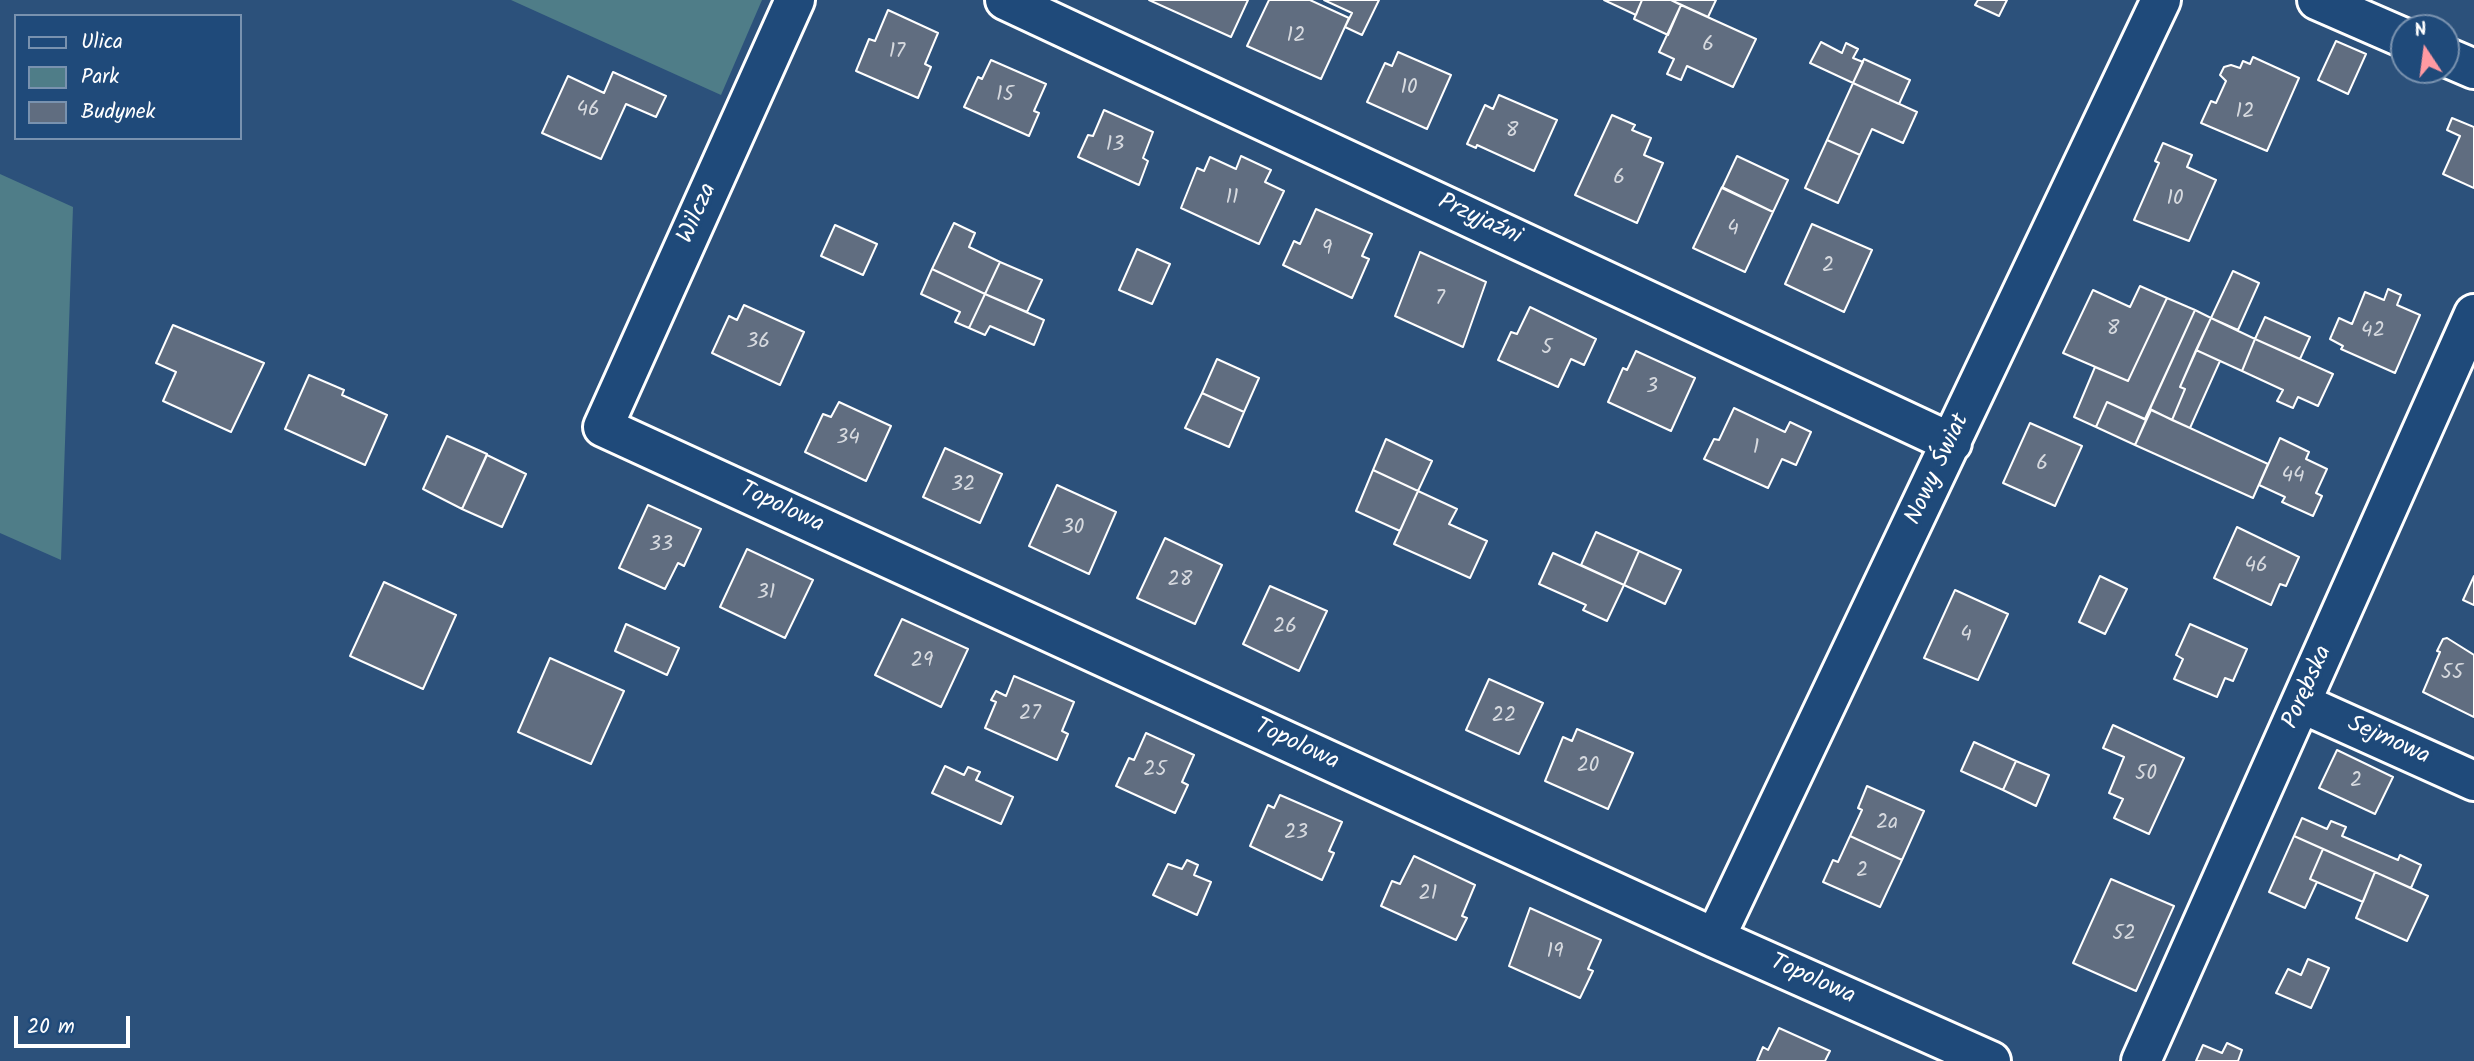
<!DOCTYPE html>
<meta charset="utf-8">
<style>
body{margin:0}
#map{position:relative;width:2474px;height:1061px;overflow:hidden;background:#2c517b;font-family:Kalam,sans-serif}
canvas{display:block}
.legend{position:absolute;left:14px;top:14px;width:228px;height:126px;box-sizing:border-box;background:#1f4a7a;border:2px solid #7992af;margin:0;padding:9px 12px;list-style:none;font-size:21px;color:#fff}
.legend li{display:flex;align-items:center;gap:14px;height:35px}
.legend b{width:35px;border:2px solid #7992af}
.north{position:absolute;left:2390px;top:14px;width:70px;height:70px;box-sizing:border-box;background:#1f4a7a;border:2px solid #7992af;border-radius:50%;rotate:347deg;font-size:19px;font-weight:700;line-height:28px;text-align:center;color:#fff}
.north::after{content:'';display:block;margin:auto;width:24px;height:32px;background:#ff9aa2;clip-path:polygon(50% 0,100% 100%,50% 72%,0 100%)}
.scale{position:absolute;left:14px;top:1016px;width:116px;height:32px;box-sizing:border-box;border:4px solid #fff;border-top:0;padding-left:9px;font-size:21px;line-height:24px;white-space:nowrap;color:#fff;-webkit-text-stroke:5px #1f4a7a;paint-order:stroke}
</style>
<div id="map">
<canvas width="2474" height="1061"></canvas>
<ul class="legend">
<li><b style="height:9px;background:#1f4a7a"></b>Ulica</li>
<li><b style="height:19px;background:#4f7d88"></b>Park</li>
<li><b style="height:19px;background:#606d80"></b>Budynek</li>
</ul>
<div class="north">N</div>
<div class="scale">20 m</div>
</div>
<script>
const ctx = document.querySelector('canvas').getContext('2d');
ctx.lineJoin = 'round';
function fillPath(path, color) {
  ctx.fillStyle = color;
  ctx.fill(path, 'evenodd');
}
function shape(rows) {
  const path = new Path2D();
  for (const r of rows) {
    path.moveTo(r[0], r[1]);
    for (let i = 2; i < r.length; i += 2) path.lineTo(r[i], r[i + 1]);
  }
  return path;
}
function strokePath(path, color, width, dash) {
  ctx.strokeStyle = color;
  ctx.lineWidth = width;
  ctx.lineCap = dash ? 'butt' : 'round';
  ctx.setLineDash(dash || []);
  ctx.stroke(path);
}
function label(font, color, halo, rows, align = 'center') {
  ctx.font = font + ' Kalam,sans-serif';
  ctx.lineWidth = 7;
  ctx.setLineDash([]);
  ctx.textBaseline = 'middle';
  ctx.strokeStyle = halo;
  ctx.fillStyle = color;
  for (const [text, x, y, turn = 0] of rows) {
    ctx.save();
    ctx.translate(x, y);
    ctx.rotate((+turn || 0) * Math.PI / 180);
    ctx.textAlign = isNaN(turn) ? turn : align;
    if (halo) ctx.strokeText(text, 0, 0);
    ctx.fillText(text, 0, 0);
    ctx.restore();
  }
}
fillPath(shape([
 [511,0,762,0,721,95],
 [0,174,73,207,61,560,0,533]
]), '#4f7d88');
const building = shape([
 [1149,0,1248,0,1231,37,1149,0],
 [1269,0,1310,0,1349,18,1321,79,1247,46,1269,0],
 [1324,0,1379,0,1362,35,1345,27,1352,13,1324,0],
 [1604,0,1642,0,1636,15,1604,0],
 [1642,0,1671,0,1681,5,1668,35,1634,19,1642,0],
 [1671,0,1716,0,1708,17,1671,0],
 [1978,0,2007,0,1999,16,1975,5,1978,0],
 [1681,5,1756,39,1733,87,1687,66,1681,80,1667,74,1674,59,1659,52,1681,5],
 [888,10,938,33,925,64,931,67,918,98,856,71,869,39,875,41,888,10],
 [2336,41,2366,54,2348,94,2318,80,2336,41],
 [1821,42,1842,53,1846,43,1858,49,1853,58,1863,62,1853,83,1810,63,1821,42],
 [1398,52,1451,75,1427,129,1367,102,1385,63,1392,66,1398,52],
 [2253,57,2299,78,2267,151,2201,123,2211,101,2216,103,2226,81,2220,75,2224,67,2231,65,2240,68,2243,61,2250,64,2253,57],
 [1864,59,1910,80,1899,104,1853,83,1864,59],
 [991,60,1046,84,1034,111,1039,113,1029,136,964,107,978,77,982,79,991,60],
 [613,72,666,96,656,117,626,104,601,159,542,133,568,76,604,93,613,72],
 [1853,83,1917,112,1903,143,1872,129,1860,155,1827,140,1853,83],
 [1499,95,1557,120,1534,171,1477,145,1476,148,1467,144,1485,105,1493,109,1499,95],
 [1104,110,1153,132,1143,158,1148,161,1139,185,1078,157,1088,135,1093,136,1104,110],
 [1612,115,1635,125,1632,130,1651,138,1644,155,1663,163,1637,223,1575,195,1612,115],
 [2452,118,2474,127,2474,188,2443,174,2460,136,2447,130,2452,118],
 [1827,140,1860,155,1838,203,1805,188,1827,140],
 [2163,143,2192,155,2187,167,2216,180,2189,241,2134,220,2159,163,2155,161,2163,143],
 [1241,156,1271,170,1265,182,1284,191,1259,244,1181,208,1197,168,1204,171,1210,157,1236,169,1241,156],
 [1737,156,1788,180,1773,212,1722,188,1737,156],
 [1722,187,1773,212,1745,272,1693,248,1722,187],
 [1316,209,1372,234,1362,256,1369,259,1352,298,1283,265,1294,241,1300,244,1316,209],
 [954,223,975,233,969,247,1000,262,985,294,932,269,954,223],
 [1812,224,1872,250,1844,312,1785,284,1812,224],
 [835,225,877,244,863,275,821,256,835,225],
 [1137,249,1170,264,1152,304,1119,290,1137,249],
 [1420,252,1486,282,1463,347,1395,316,1420,252],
 [1000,262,1042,280,1027,312,985,294,1000,262],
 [932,269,985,294,969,328,955,322,960,312,921,294,932,269],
 [2233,271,2259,283,2238,330,2211,318,2233,271],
 [2140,286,2167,298,2128,381,2063,353,2093,290,2130,307,2140,286],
 [2388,289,2401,295,2397,305,2420,315,2395,373,2341,349,2343,346,2330,339,2339,318,2352,324,2365,292,2384,300,2388,289],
 [985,294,1044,320,1034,345,990,326,985,335,969,328,985,294],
 [2167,298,2195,310,2145,419,2107,402,2096,427,2074,417,2095,367,2128,381,2167,298],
 [744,305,804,332,780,385,712,353,729,316,737,320,744,305],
 [1530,307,1596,339,1584,365,1571,359,1558,387,1498,360,1511,332,1517,334,1530,307],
 [2195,310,2211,318,2180,387,2185,389,2172,420,2150,409,2195,310],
 [2265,317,2310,337,2300,359,2255,339,2265,317],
 [2211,318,2255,339,2242,371,2196,350,2211,318],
 [173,325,264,363,231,432,163,401,176,372,156,363,173,325],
 [2255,339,2333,374,2318,406,2298,397,2293,408,2277,401,2283,390,2242,371,2255,339],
 [2196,350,2220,361,2190,428,2172,420,2185,389,2180,387,2196,350],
 [1636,351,1695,378,1671,431,1608,402,1623,368,1627,370,1636,351],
 [1217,359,1259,378,1244,412,1202,393,1217,359],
 [309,375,344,390,342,395,387,415,365,465,285,429,309,375],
 [1202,393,1244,412,1229,447,1185,428,1202,393],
 [839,402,891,426,866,481,805,452,823,414,831,417,839,402],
 [2107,402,2146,420,2135,445,2096,427,2107,402],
 [1734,408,1785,432,1790,422,1811,432,1796,465,1782,459,1768,488,1704,459,1714,439,1719,440,1734,408],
 [2151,410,2268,464,2253,498,2135,445,2151,410],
 [2030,423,2082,446,2055,506,2003,483,2030,423],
 [447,436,487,454,462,509,423,489,447,436],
 [2280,438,2309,452,2306,459,2327,469,2316,493,2322,496,2313,516,2282,502,2285,497,2259,485,2280,438],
 [1386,439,1432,461,1418,491,1373,470,1386,439],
 [945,448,1002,474,980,523,923,497,945,448],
 [487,455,526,474,502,527,462,509,487,455],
 [1373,470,1418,491,1400,531,1356,511,1373,470],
 [1057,485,1116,512,1089,574,1029,546,1057,485],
 [1418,491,1457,509,1449,524,1487,541,1470,578,1394,544,1418,491],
 [648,505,701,529,684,566,678,563,665,589,619,568,648,505],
 [2237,527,2299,557,2286,586,2280,584,2271,605,2214,578,2237,527],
 [1596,532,1639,551,1624,585,1581,565,1596,532],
 [1165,538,1222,565,1195,624,1137,598,1165,538],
 [747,549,813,580,785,638,720,607,747,549],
 [1639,551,1681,570,1665,604,1624,585,1639,551],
 [1553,553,1624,585,1607,621,1583,610,1586,605,1539,584,1553,553],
 [2100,576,2127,589,2105,634,2079,622,2100,576],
 [2474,576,2474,605,2463,600,2474,576],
 [384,582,456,615,423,689,350,656,384,582],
 [1270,586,1327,611,1299,671,1243,644,1270,586],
 [1955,590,2008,614,1978,680,1924,658,1955,590],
 [902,619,968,649,941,707,875,675,902,619],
 [626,624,679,648,667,675,615,651,626,624],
 [2190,624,2247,649,2233,681,2225,678,2217,697,2174,679,2183,659,2176,655,2190,624],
 [2447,638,2474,655,2474,717,2423,692,2440,652,2437,651,2443,639,2447,638],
 [550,658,624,691,591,764,518,732,550,658],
 [1014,676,1074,702,1062,731,1068,734,1057,760,985,728,996,702,991,700,996,691,1006,696,1014,676],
 [1489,679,1543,703,1519,754,1466,730,1489,679],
 [2113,725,2184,758,2149,834,2114,818,2123,799,2109,793,2124,757,2103,748,2113,725],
 [1577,729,1633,753,1608,809,1545,781,1563,737,1572,741,1577,729],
 [1146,733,1194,755,1182,782,1188,785,1175,813,1116,786,1129,758,1134,760,1146,733],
 [1974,742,2016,761,2003,790,1961,771,1974,742],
 [2337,750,2393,777,2375,814,2319,788,2337,750],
 [2016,761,2049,775,2036,806,2003,790,2016,761],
 [945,766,964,775,968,767,980,772,976,780,1013,797,1001,824,932,793,945,766],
 [1867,786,1924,811,1902,860,1850,836,1862,810,1858,808,1867,786],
 [1280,795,1342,822,1329,851,1334,853,1322,880,1250,846,1268,805,1274,808,1280,795],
 [2302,818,2327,829,2331,821,2346,827,2342,836,2398,860,2400,855,2421,865,2411,888,2294,836,2302,818],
 [1850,836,1902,860,1880,907,1823,882,1833,860,1838,862,1850,836],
 [2294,836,2323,849,2310,879,2317,882,2305,908,2269,892,2294,836],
 [2323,849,2375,872,2363,902,2310,879,2323,849],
 [1414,856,1475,885,1462,916,1467,918,1456,940,1381,906,1392,881,1400,884,1414,856],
 [1187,860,1198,865,1194,875,1211,882,1197,915,1153,895,1168,864,1182,869,1187,860],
 [2375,872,2428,896,2407,941,2356,918,2375,872],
 [2111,879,2174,906,2136,991,2073,963,2111,879],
 [1530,908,1601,940,1588,969,1593,971,1580,998,1509,966,1530,908],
 [2308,959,2329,968,2311,1008,2276,993,2288,969,2301,975,2308,959],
 [1779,1028,1830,1051,1825,1061,1757,1061,1763,1047,1768,1050,1779,1028],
 [2227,1043,2242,1050,2238,1061,2196,1061,2203,1045,2222,1053,2227,1043]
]);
fillPath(building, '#606d80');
strokePath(building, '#fff', 2);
const minor = shape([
 [795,0,603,427,1715,938,1991,1061],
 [1005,0,1952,443],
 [2317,0,2404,38],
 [2446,57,2474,69],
 [2303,704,2474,781],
 [1715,938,2161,0],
 [2141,1061,2474,314]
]);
strokePath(minor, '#fff', 44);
strokePath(minor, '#1f4a7a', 38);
label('21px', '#d7dadf', null, [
 ["12",1296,37],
 ["6",1708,46],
 ["17",897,53],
 ["10",1409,89],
 ["15",1005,96],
 ["46",588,111],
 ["12",2245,113],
 ["8",1512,132],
 ["13",1115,146],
 ["6",1619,179],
 ["11",1232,199],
 ["10",2175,200],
 ["4",1733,230],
 ["9",1327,250],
 ["2",1828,267],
 ["7",1440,300],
 ["8",2113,330],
 ["42",2373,332],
 ["36",758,343],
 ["5",1547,349],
 ["3",1652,388],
 ["34",848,439],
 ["1",1756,449],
 ["6",2042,465],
 ["44",2293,477],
 ["32",963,486],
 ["30",1073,529],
 ["33",661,546],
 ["46",2256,567],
 ["28",1180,581],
 ["31",766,594],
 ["26",1285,628],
 ["4",1966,636],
 ["29",922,662],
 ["55",2452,674],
 ["27",1030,715],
 ["22",1504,717],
 ["20",1588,767],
 ["25",1155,771],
 ["50",2146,775],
 ["2",2356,782],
 ["2a",1887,824],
 ["23",1296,834],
 ["2",1862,872],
 ["21",1428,895],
 ["52",2124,935],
 ["19",1555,953]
]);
label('24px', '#fff', '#1f4a7a', [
 ["Wilcza",699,214,-66],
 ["Przyjaźni",1479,221,25],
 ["Nowy Świat",1939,470,-65],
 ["Topolowa",781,509,25],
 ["Porębska",2309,688,-66],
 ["Sejmowa",2388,742,24],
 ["Topolowa",1296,746,25],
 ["Topolowa",1812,981,24]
]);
</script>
